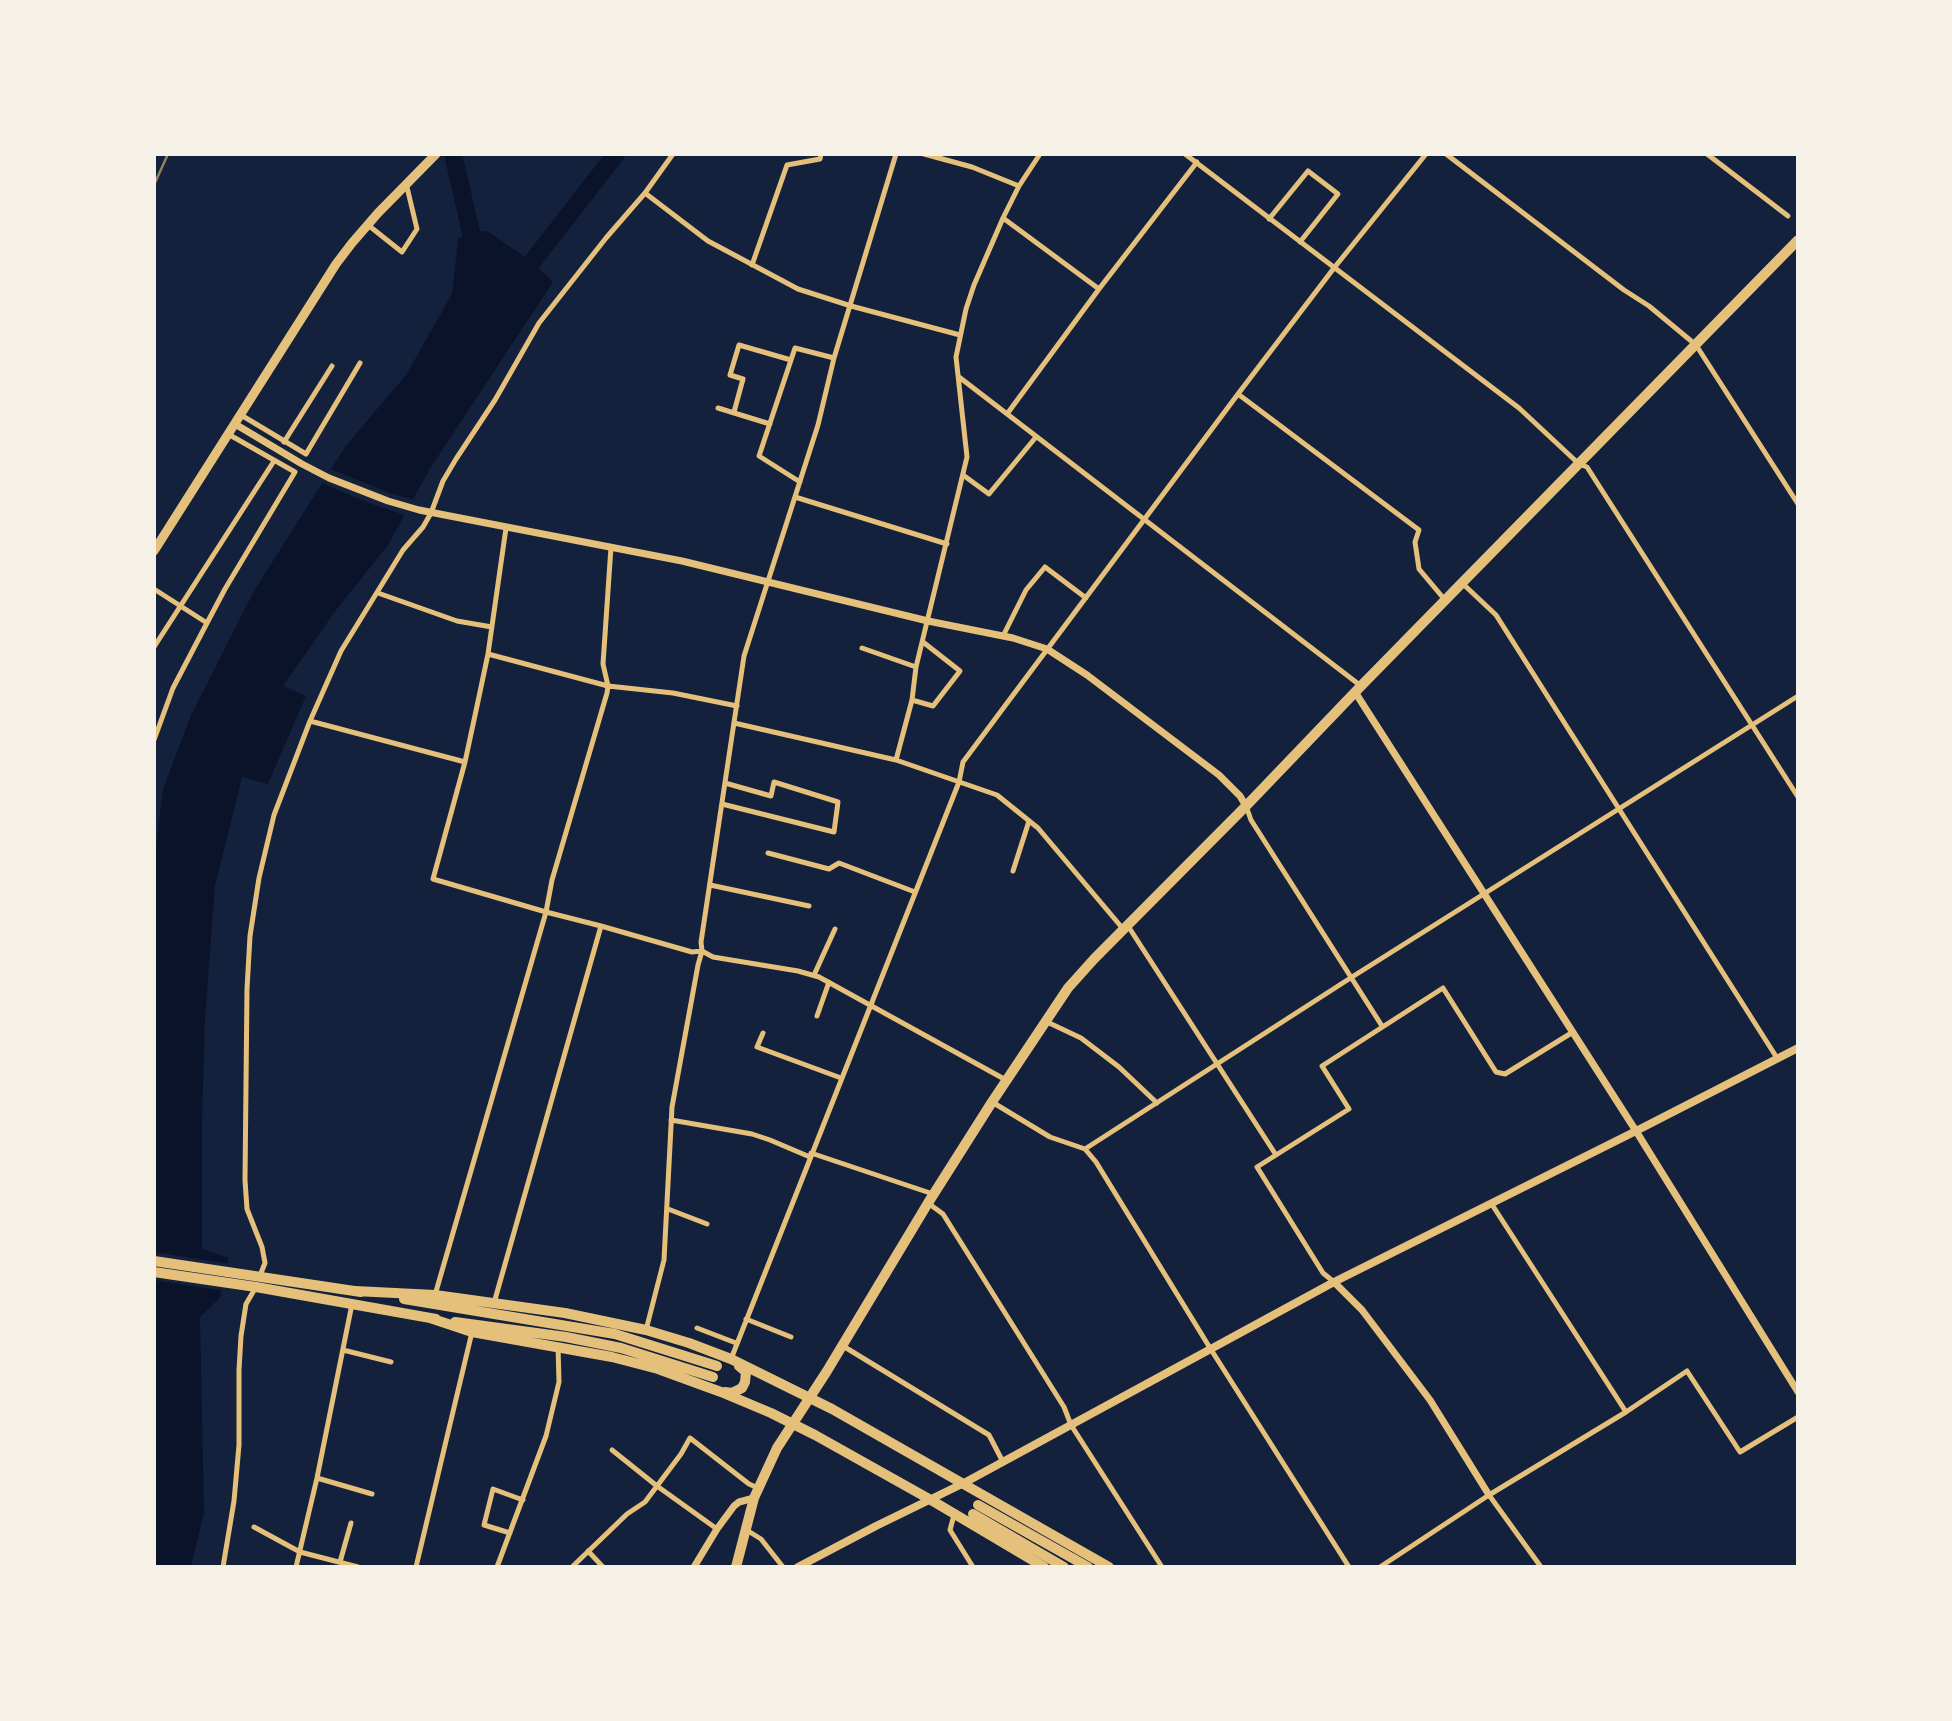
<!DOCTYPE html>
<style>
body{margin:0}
#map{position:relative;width:1952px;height:1721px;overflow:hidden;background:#14213d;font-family:"Nunito Sans",sans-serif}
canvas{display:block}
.frame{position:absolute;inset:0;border:156px solid #f6f1e7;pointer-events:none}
</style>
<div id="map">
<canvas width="1952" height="1721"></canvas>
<div class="frame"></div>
</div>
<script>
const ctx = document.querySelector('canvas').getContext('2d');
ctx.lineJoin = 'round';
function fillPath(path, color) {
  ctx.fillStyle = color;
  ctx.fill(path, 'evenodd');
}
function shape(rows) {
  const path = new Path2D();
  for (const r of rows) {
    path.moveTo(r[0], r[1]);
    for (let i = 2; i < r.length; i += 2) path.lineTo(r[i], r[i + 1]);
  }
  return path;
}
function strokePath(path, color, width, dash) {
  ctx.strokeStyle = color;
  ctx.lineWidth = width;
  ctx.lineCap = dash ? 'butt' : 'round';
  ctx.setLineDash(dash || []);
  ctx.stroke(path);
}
fillPath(shape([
 [487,231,531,261,553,282,431,467,388,545,336,610,283,686,306,696,268,784,242,777,215,886,205,1019,202,1122,202,1249,229,1258,220,1298,200,1317,204,1512,191,1567,154,1567,154,864,163,789,191,715,254,591,345,447,406,375,452,294,458,239,471,233]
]), '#0b132b');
fillPath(shape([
 [328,468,392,494,417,500,408,516,366,502,319,482],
 [154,1252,231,1264,225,1291,154,1280]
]), '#14213d');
strokePath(shape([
 [453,154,476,254],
 [518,280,616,154]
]), '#0b132b', 18);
strokePath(shape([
 [924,154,972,167,1019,186],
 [1185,154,1519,408,1579,464,1587,467,1798,797],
 [1446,154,1624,290,1649,306,1696,345,1798,504],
 [1707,154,1788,216],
 [645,193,708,241,798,289,851,306,960,335],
 [1003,218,1099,289],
 [1269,219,1308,171,1338,194,1300,242],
 [368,225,402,252,417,229,406,183],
 [752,265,787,165,820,159,821,154],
 [959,377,1361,686],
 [1238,394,1419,530,1415,542,1419,569,1445,600],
 [718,408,770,424],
 [734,412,743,379,730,375,739,345,791,360],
 [1007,414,1099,289,1197,162],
 [241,415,306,454,360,363],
 [284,442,332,366],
 [963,475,989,494,1036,437],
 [800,482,759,456,795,348,834,358],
 [795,497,947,544],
 [506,528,488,654,477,706,465,762,433,879,546,912,601,926,692,952,702,951,713,957,798,971,819,977,1006,1080],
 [1462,583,1496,615,1777,1058],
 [154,589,207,623,173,688,154,740],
 [378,593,457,621,492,627],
 [207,623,225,589,295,472,228,434],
 [1003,636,1026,590,1045,567,1086,598],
 [154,647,274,461],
 [862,648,916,667],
 [488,654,608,686,673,693,737,706],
 [912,700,933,706,960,671,923,642],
 [310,721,465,762],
 [734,723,896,760,997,795,1038,828,1124,930],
 [896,760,912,700,916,667,967,457,956,357,966,309,974,285,1003,218,1019,186,1040,154],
 [722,804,834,832,838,802,774,782,771,796,725,783],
 [1246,806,1251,820,1382,1026],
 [768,853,829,869,839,863,915,892],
 [1013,871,1029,821],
 [710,885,809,906],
 [1128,926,1276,1155],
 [814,975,835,929],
 [817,1016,829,982],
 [1045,1021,1081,1038,1119,1067,1157,1103],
 [763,1033,757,1047,841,1078],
 [992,1102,1050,1137,1085,1149,1096,1162,1210,1348,1349,1567],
 [671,1120,752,1134,770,1140,810,1157],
 [1085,1149,1352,977,1798,696],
 [811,1153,933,1194],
 [928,1203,943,1214,1064,1407,1071,1425,1162,1567],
 [1491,1203,1626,1412],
 [668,1209,707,1224],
 [259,1278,265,1263,262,1247,247,1209,245,1180,247,989,250,936,259,878,274,815,310,721,341,651,403,550,423,527,431,513,443,481,456,459,495,400,539,323,606,238,645,193,673,154],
 [1334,1282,1323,1273,1257,1167,1349,1109,1322,1066,1443,988,1496,1072,1505,1074,1573,1032],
 [435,1295,546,912,552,880,607,693,608,686,603,664,611,547],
 [494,1303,601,926],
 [746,1319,791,1337],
 [697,1328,736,1343],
 [646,1330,664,1260,672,1107,698,965,702,951,701,942,744,656,818,425,834,358,896,154],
 [843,1346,989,1435,1003,1462],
 [343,1350,391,1362],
 [731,1359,959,782,963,762,1238,394,1334,268,1426,154],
 [612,1450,657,1486,717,1529],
 [317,1478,372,1494],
 [1489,1495,1541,1567],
 [954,1515,950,1530,973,1567],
 [254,1527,300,1552,358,1567],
 [745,1529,761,1539,783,1567],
 [510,1533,484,1525,493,1489,523,1500],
 [588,1551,603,1567],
 [340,1562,351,1523],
 [223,1567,234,1501,239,1445,239,1370,241,1336,246,1304,256,1287],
 [296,1567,317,1478,352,1304],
 [416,1567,472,1332],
 [497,1567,546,1436,559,1382,558,1346],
 [572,1567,627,1514,645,1502,681,1454,690,1438,749,1484,758,1488],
 [1380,1567,1489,1495,1626,1412,1687,1371,1740,1452,1798,1417]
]), '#e5c07b', 5);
strokePath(shape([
 [235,424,302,464,329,478,388,501,419,510,682,561,928,621,1013,638,1047,649,1087,675,1219,775,1240,796,1246,806],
 [1355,692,1636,1131,1798,1392],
 [1334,1282,1362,1310,1430,1400,1489,1495],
 [694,1567,717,1529,734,1506,739,1502,754,1498]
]), '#e5c07b', 7);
strokePath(shape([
 [798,1567,876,1526,964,1483,1334,1282,1636,1131,1798,1048]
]), '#e5c07b', 8);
strokePath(shape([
 [154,551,336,264,352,243,378,213,436,154]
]), '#e5c07b', 9);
strokePath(shape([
 [154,1261,361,1292],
 [154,1272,256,1287,436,1319],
 [355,1291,435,1295,565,1313,646,1330,689,1343,731,1359,832,1409,1109,1567],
 [404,1299,615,1334,717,1366],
 [430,1318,472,1332,612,1357,658,1369,721,1392,771,1413,815,1435,931,1500,1044,1567],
 [455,1322,566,1337,621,1348,713,1377],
 [725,1392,732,1393,742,1388,745,1382,746,1372,739,1366],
 [978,1505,1088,1567],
 [973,1514,1064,1567],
 [736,1567,754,1498,777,1448,827,1371,928,1203,992,1102,1068,988,1094,959,1246,806,1361,686,1798,240]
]), '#e5c07b', 10);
strokePath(shape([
 [154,185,168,154]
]), '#918062', 2.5);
</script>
